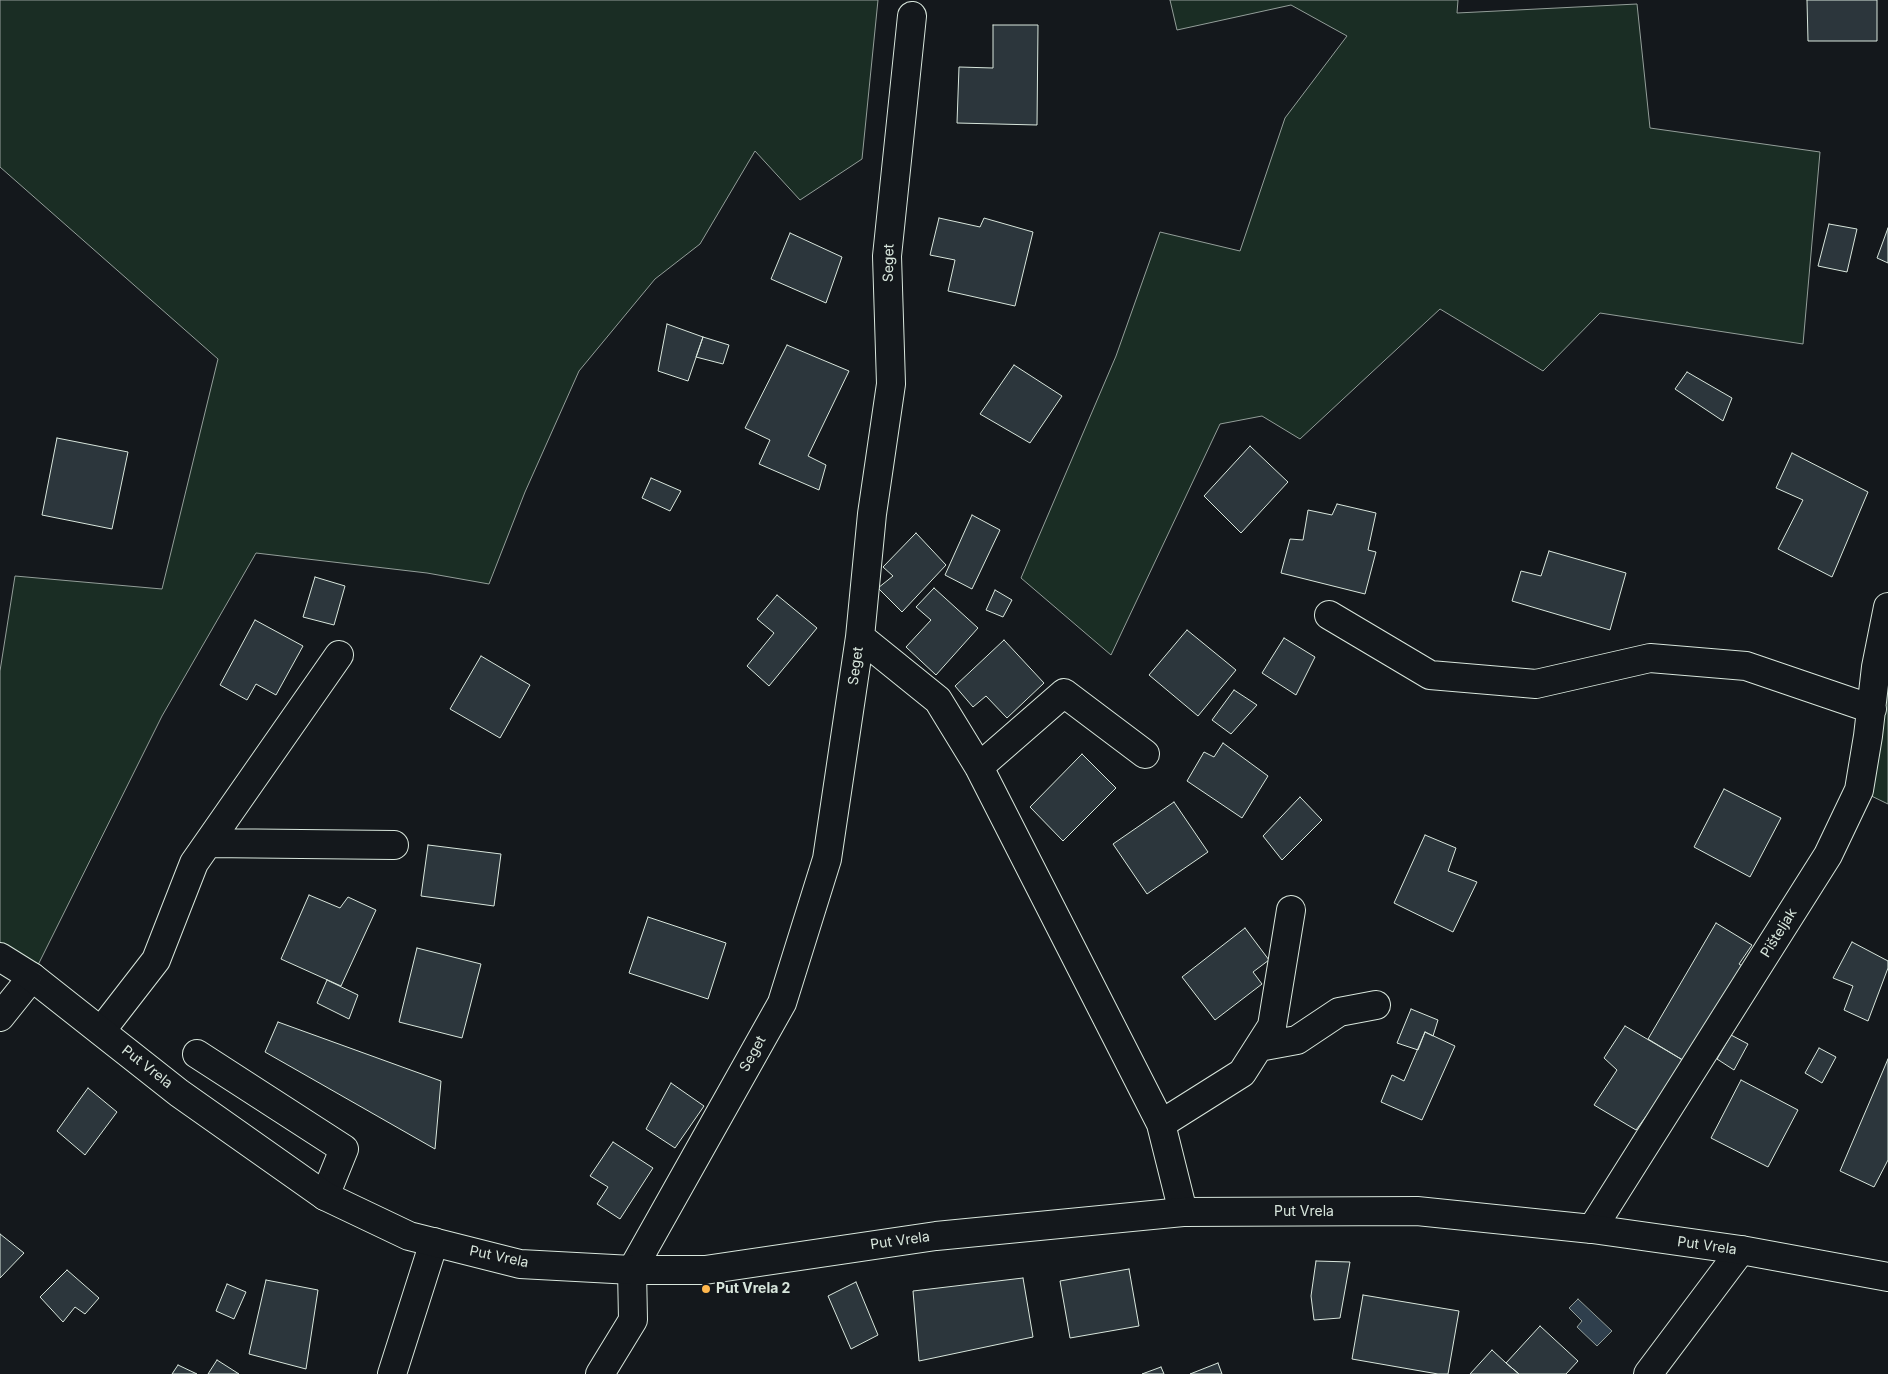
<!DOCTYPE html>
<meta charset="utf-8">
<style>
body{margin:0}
canvas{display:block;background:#14181c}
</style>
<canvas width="1888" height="1374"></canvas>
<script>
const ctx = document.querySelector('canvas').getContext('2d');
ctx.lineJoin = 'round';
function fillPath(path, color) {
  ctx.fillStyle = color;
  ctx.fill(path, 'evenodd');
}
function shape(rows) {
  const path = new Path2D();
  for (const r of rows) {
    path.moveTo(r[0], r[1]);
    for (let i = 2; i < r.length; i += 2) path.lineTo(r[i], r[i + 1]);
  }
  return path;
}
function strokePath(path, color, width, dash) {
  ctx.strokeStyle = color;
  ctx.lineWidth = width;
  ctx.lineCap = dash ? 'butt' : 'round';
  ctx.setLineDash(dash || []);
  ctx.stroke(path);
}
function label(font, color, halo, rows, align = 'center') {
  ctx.font = font + ' Inter,sans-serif';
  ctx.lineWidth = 4;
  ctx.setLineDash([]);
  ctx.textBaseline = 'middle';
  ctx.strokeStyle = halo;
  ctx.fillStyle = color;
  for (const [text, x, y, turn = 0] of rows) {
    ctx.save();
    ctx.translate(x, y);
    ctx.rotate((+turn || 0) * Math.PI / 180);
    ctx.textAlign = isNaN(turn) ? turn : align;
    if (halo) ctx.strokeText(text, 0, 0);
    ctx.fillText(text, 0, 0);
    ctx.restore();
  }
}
const green = shape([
 [0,0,878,0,862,159,800,200,755,151,700,244,655,279,579,371,525,492,489,584,427,573,256,553,162,716,32,977,0,957,0,671,15,576,162,589,218,359,0,167,0,0],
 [1170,0,1458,0,1457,13,1637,4,1650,128,1820,152,1803,344,1600,313,1543,371,1440,309,1300,439,1262,416,1220,424,1111,655,1021,578,1116,356,1160,232,1240,251,1285,118,1347,36,1291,5,1177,30,1170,0],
 [1888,607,1888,804,1859,790,1888,607]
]);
fillPath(green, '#1a2d24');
strokePath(green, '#939e99', 1);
const water = shape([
 [1578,1299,1612,1331,1597,1346,1577,1327,1582,1321,1569,1308,1578,1299]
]);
fillPath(water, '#2f3f4d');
strokePath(water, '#939e99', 1);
const building = shape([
 [1807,0,1877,0,1877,41,1808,41,1807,0],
 [993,25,1038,25,1037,125,957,123,959,67,993,68,993,25],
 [939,218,980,227,984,218,1033,232,1015,306,948,291,955,260,930,255,939,218],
 [1829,224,1857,229,1847,272,1818,266,1829,224],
 [1888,228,1888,263,1877,258,1888,228],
 [790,233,842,257,826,303,771,279,790,233],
 [667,324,703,337,688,381,658,371,667,324],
 [703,337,729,345,723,364,696,357,703,337],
 [787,345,849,371,808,456,826,465,819,490,759,464,770,440,745,428,787,345],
 [1014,365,1062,396,1030,443,980,414,1014,365],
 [1687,372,1732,398,1723,421,1675,389,1687,372],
 [57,438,128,452,112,529,42,515,57,438],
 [1250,446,1288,482,1241,533,1204,496,1250,446],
 [1792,453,1868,492,1832,577,1778,549,1803,500,1776,488,1792,453],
 [651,478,681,491,670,511,642,498,651,478],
 [1337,504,1376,513,1368,550,1376,552,1365,594,1281,573,1290,539,1303,540,1308,510,1332,515,1337,504],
 [972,515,1000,530,972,589,945,575,972,515],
 [916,533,946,565,902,612,878,588,893,576,883,567,916,533],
 [1549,551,1626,573,1610,630,1512,601,1521,571,1541,576,1549,551],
 [315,577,345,586,334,625,303,617,315,577],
 [934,588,978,628,936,675,906,647,931,620,916,607,934,588],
 [995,590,1012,600,1003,617,986,610,995,590],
 [777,595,817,628,769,686,747,666,774,633,757,619,777,595],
 [255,620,303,646,276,695,256,684,247,700,220,685,255,620],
 [1187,630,1236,670,1198,716,1149,675,1187,630],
 [1284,638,1315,657,1296,695,1262,673,1284,638],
 [1004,640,1044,683,1007,718,986,696,973,707,955,686,1004,640],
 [481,656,530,685,500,738,450,709,481,656],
 [1234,690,1257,705,1231,734,1212,720,1234,690],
 [1223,743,1268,776,1242,818,1187,781,1204,752,1214,757,1223,743],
 [1082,754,1116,788,1063,841,1030,807,1082,754],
 [1724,789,1781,818,1750,877,1694,847,1724,789],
 [1300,797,1322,820,1282,860,1263,836,1300,797],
 [1174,802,1208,852,1147,894,1113,844,1174,802],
 [1425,835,1456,848,1448,871,1477,882,1453,932,1394,903,1425,835],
 [428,845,501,854,494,906,421,896,428,845],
 [309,895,340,908,348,897,376,910,341,986,281,959,309,895],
 [648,917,726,943,708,999,629,973,648,917],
 [1716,923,1752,945,1739,964,1747,969,1686,1062,1648,1039,1716,923],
 [1245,928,1269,960,1253,972,1262,984,1215,1020,1182,977,1245,928],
 [1852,942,1888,961,1888,968,1868,1021,1844,1010,1853,986,1833,978,1852,942],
 [417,948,481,964,462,1038,399,1022,417,948],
 [327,980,358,995,349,1019,317,1003,327,980],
 [1411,1009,1438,1020,1433,1036,1425,1032,1418,1050,1397,1043,1411,1009],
 [278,1022,441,1081,435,1149,265,1052,278,1022],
 [1625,1026,1686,1062,1636,1130,1594,1105,1617,1070,1604,1058,1625,1026],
 [1425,1032,1455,1046,1422,1120,1381,1102,1392,1075,1404,1081,1425,1032],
 [1731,1035,1748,1044,1734,1070,1717,1059,1731,1035],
 [1819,1048,1836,1057,1822,1083,1805,1073,1819,1048],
 [1888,1059,1888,1160,1874,1187,1840,1171,1888,1059],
 [1741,1080,1798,1110,1768,1167,1711,1138,1741,1080],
 [671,1083,704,1106,675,1148,646,1129,671,1083],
 [88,1088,117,1112,85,1155,57,1131,88,1088],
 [613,1142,653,1168,620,1219,597,1204,608,1187,590,1176,613,1142],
 [0,1234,24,1253,0,1278,0,1234],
 [1316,1261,1350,1262,1340,1318,1314,1320,1311,1296,1316,1261],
 [1129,1269,1139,1326,1070,1338,1060,1281,1129,1269],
 [67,1270,99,1298,85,1314,75,1307,63,1322,40,1297,67,1270],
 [1023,1278,1033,1337,919,1361,913,1291,1023,1278],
 [266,1280,318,1290,306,1369,249,1354,266,1280],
 [856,1282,878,1335,851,1349,828,1296,856,1282],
 [227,1284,246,1292,234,1319,216,1311,227,1284],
 [1363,1295,1459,1311,1448,1374,1438,1374,1352,1359,1363,1295],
 [1540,1326,1578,1361,1566,1374,1519,1374,1506,1363,1540,1326],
 [1492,1350,1506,1363,1519,1374,1470,1374,1492,1350],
 [217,1360,239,1374,208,1374,217,1360],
 [1218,1363,1222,1374,1190,1374,1218,1363],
 [178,1365,197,1374,172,1374,178,1365],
 [1161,1367,1164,1374,1142,1374,1161,1367]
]);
fillPath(building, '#2c363c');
strokePath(building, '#d8e6dc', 1);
const minor = shape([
 [1329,615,1430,675,1536,684,1650,658,1746,666,1872,709],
 [860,637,938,700,979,767,1161,1124,1183,1212],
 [979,767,1064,693,1145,754],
 [209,843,394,845],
 [0,1017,32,977],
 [101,1031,156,960,194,863,339,655],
 [1259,1047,1297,1040,1339,1012,1376,1005],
 [197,1054,344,1149,325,1196],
 [1161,1124,1242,1073,1272,1026,1291,910],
 [1592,1229,1828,855,1859,790,1868,736,1876,667,1888,607],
 [392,1374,434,1242],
 [600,1374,633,1320,632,1270,782,1003,827,859,860,637,872,514,891,384,887,256,912,16],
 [1648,1374,1741,1250]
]);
const major = shape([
 [0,957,32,977,179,1093,325,1196,409,1236,520,1264,632,1270,705,1270,936,1236,1183,1212,1417,1211,1592,1229,1741,1250,1888,1277]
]);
strokePath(minor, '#d8e6dc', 30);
strokePath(major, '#d8e6dc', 30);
strokePath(minor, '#14181c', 28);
strokePath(major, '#14181c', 28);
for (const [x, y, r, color] of [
 [706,1289,5,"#ffb74d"]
]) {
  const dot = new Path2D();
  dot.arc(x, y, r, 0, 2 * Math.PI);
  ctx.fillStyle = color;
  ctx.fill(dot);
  strokePath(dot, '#14181c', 2);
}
label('14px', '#d8e6dc', '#14181c', [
 ["Seget",889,263,-89],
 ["Seget",856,666,-82],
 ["Pišteljak",1779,933,-58],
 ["Seget",753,1054,-61],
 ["Put Vrela",147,1067,38],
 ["Put Vrela",1304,1212],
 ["Put Vrela",900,1241,-8],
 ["Put Vrela",1707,1246,8],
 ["Put Vrela",499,1257,12]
]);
label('bold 14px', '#d8e6dc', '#14181c', [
 ["Put Vrela 2",716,1289]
], 'left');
</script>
